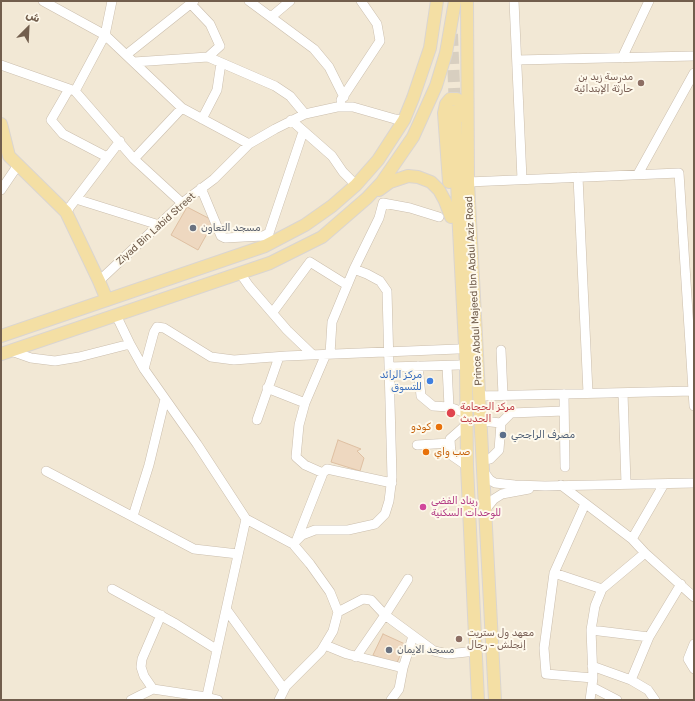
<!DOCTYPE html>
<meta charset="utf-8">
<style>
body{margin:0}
#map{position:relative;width:695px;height:701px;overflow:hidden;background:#faf5e6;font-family:Rubik,Vazirmatn,sans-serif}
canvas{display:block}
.frame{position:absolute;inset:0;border:2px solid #725e4d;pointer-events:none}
.north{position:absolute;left:8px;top:8px;width:40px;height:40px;-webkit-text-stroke:3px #fef9ec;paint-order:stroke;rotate:24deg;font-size:11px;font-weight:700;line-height:16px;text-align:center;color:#725e4d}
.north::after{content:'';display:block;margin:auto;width:14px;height:18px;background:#725e4d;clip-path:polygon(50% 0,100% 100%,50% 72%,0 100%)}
</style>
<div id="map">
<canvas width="695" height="701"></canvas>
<div class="frame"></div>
<div class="north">ش</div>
</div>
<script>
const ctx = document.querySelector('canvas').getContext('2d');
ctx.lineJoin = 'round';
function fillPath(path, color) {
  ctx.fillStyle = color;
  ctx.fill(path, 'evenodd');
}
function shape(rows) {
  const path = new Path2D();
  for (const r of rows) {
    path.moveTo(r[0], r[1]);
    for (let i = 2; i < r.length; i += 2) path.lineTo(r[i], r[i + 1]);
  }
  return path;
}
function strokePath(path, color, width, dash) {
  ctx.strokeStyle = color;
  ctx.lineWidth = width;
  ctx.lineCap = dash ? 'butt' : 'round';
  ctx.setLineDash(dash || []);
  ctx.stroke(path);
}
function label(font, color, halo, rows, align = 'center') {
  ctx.font = font + ' Rubik,Vazirmatn,sans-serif';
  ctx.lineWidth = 4;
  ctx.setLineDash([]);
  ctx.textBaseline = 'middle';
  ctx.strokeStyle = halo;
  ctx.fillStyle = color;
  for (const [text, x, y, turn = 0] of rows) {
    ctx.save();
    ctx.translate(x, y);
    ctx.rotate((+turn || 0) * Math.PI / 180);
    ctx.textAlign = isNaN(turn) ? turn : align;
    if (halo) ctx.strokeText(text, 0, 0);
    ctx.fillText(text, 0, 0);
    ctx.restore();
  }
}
fillPath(shape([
 [1,1,694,1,694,700,1,700]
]), '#f2e8d5');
const building = shape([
 [187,207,214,221,198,250,171,235,187,207],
 [338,440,361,449,357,451,364,458,360,471,331,462,338,440],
 [383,634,405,644,396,665,373,655,383,634]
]);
fillPath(building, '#eed8c0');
strokePath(building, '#dfc0a2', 1);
strokePath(shape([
 [452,34,455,110]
]), '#d8cfc0', 12, [12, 6]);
const minor = shape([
 [43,1,105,35,182,108,249,144],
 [249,1,314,49,329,67,344,97],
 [514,1,522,179],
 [271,17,290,1],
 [126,55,194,1],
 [208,57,275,86,290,96,305,114],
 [622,58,649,1],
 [517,60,694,56],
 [134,62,208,57,220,46,210,24,191,4],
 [1,65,75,91,134,159,182,203],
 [69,89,51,120,63,134,107,157],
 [75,91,105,35,112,1],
 [341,100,380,41,377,24,361,1],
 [202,119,217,90,221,63],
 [291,120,332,156,343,172,356,185],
 [134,159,182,108],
 [638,174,694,73],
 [578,177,588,393],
 [468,182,679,173,694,406],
 [201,188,221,236,225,238,263,236,269,233,303,132],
 [1,190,18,165],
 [76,199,159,225],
 [66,212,120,141],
 [240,273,249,286,287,330,313,355],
 [99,281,182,203,214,179,249,144,275,129,305,114,337,107,353,107,395,119,404,120],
 [273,312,310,262,347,285],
 [116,315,130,344,144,369,197,444,246,519,206,700],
 [501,350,503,395],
 [11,351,31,358,55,361,79,357,130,344],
 [330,354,332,322,354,269,379,218,383,203,410,208,439,217],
 [418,366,421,396,433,406,449,407,466,413],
 [447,366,449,407],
 [389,367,459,365],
 [144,369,154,332,157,327,164,328,211,357,234,360,286,356,458,349],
 [267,388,305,403,326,354],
 [623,393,626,484],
 [564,394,565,467],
 [479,396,693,391],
 [305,403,299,425,296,457,305,465,323,473],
 [257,420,279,357],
 [481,421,501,423],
 [467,424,450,439,451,455,467,466],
 [417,445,450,443],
 [483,460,490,459,499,450,501,423,511,413,564,411],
 [46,471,194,549,238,554],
 [483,471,490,480,495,483,515,485,545,486,694,483],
 [561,485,632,539,645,553,694,597],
 [585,504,554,573,544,648,546,674,593,678],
 [485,510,494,499,502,494,529,489],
 [133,516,149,465,165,399],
 [246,519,293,544,310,564,330,592,338,612,333,631,321,651,286,686,279,700],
 [297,539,323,473,327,469,392,483],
 [632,539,664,484],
 [293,544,302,535,315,530,348,530,375,524,385,514,389,501,392,477,387,291,380,281,367,274,354,269],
 [554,573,602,589],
 [112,589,176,624,216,649],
 [226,609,284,689],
 [338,612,363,599,371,600,385,615,434,651,448,654,476,651],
 [591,630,649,637],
 [694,644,688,659,694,669],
 [325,645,347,654,403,668],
 [356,657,385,615,408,579],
 [592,666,631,680,648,690,655,700],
 [631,680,649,637,681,584],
 [592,687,617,700],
 [153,689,144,676,141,667,142,659,161,615],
 [131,700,153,689,206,697,218,700],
 [391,700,399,689,403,668,413,636],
 [590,700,593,678,591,630,595,606,602,589,645,553]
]);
const major = shape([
 [467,1,468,182,495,700],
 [455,111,458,210,466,365,467,466,478,700],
 [1,124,9,156,66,212,99,281,107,300],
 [449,182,444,113,446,104,450,99,457,99,460,102,463,116],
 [379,190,390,182,408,176,418,177,431,182,439,190,445,201,451,217],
 [1,336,265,246,305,225,332,206,356,185,378,160,404,120,413,98,430,48,437,1],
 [1,354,270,263,322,237,367,198,382,182,413,137,436,86,446,53,455,1]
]);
strokePath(minor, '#cbbead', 10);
strokePath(major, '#dad5d1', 14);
strokePath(minor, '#fff', 9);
strokePath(major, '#f4dfa4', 12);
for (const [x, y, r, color] of [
 [641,83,4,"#8d6e63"],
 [193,228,4,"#6b7280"],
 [430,381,4,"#3f7fe0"],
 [451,413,5,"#e0444e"],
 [439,427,4,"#e8710a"],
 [503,435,4,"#5c6f8a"],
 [426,452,4,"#e8710a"],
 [423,507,4,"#d1479c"],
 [459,639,4,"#8d6e63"],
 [389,650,4,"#6b7280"]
]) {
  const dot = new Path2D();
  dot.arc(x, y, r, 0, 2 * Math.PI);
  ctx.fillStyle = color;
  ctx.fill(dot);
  strokePath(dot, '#fef9ec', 1.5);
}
label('10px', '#785e54', '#fef9ec', [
 ["مدرسة زيد بن",633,77],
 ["حارثة الإبتدائية",633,89],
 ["معهد ول ستريت",467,633,"left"],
 ["إنجلش - رجال",467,645,"left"]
], 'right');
label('10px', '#5b616d', '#fef9ec', [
 ["مسجد التعاون",201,228],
 ["مسجد الايمان",397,650]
], 'left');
label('10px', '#725e4d', '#fef9ec', [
 ["Ziyad Bin Labid Street",156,229,-42],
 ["Prince Abdul Majeed Ibn Abdul Aziz Road",474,291,-93]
]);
label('10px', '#366cbe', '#fef9ec', [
 ["مركز الرائد",422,375],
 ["للتسوق",422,387]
], 'right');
label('10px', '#be3a42', '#fef9ec', [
 ["مركز الحجامة",460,407],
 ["الحديث",460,419]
], 'left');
label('10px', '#c56008', '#fef9ec', [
 ["كودو",431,427],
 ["صب واي",434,452,"left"]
], 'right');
label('10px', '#4e5e75', '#fef9ec', [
 ["مصرف الراجحي",511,435]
], 'left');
label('10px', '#b23c85', '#fef9ec', [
 ["ريناد الفضي",431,501],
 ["للوحدات السكنية",431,513]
], 'left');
</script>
